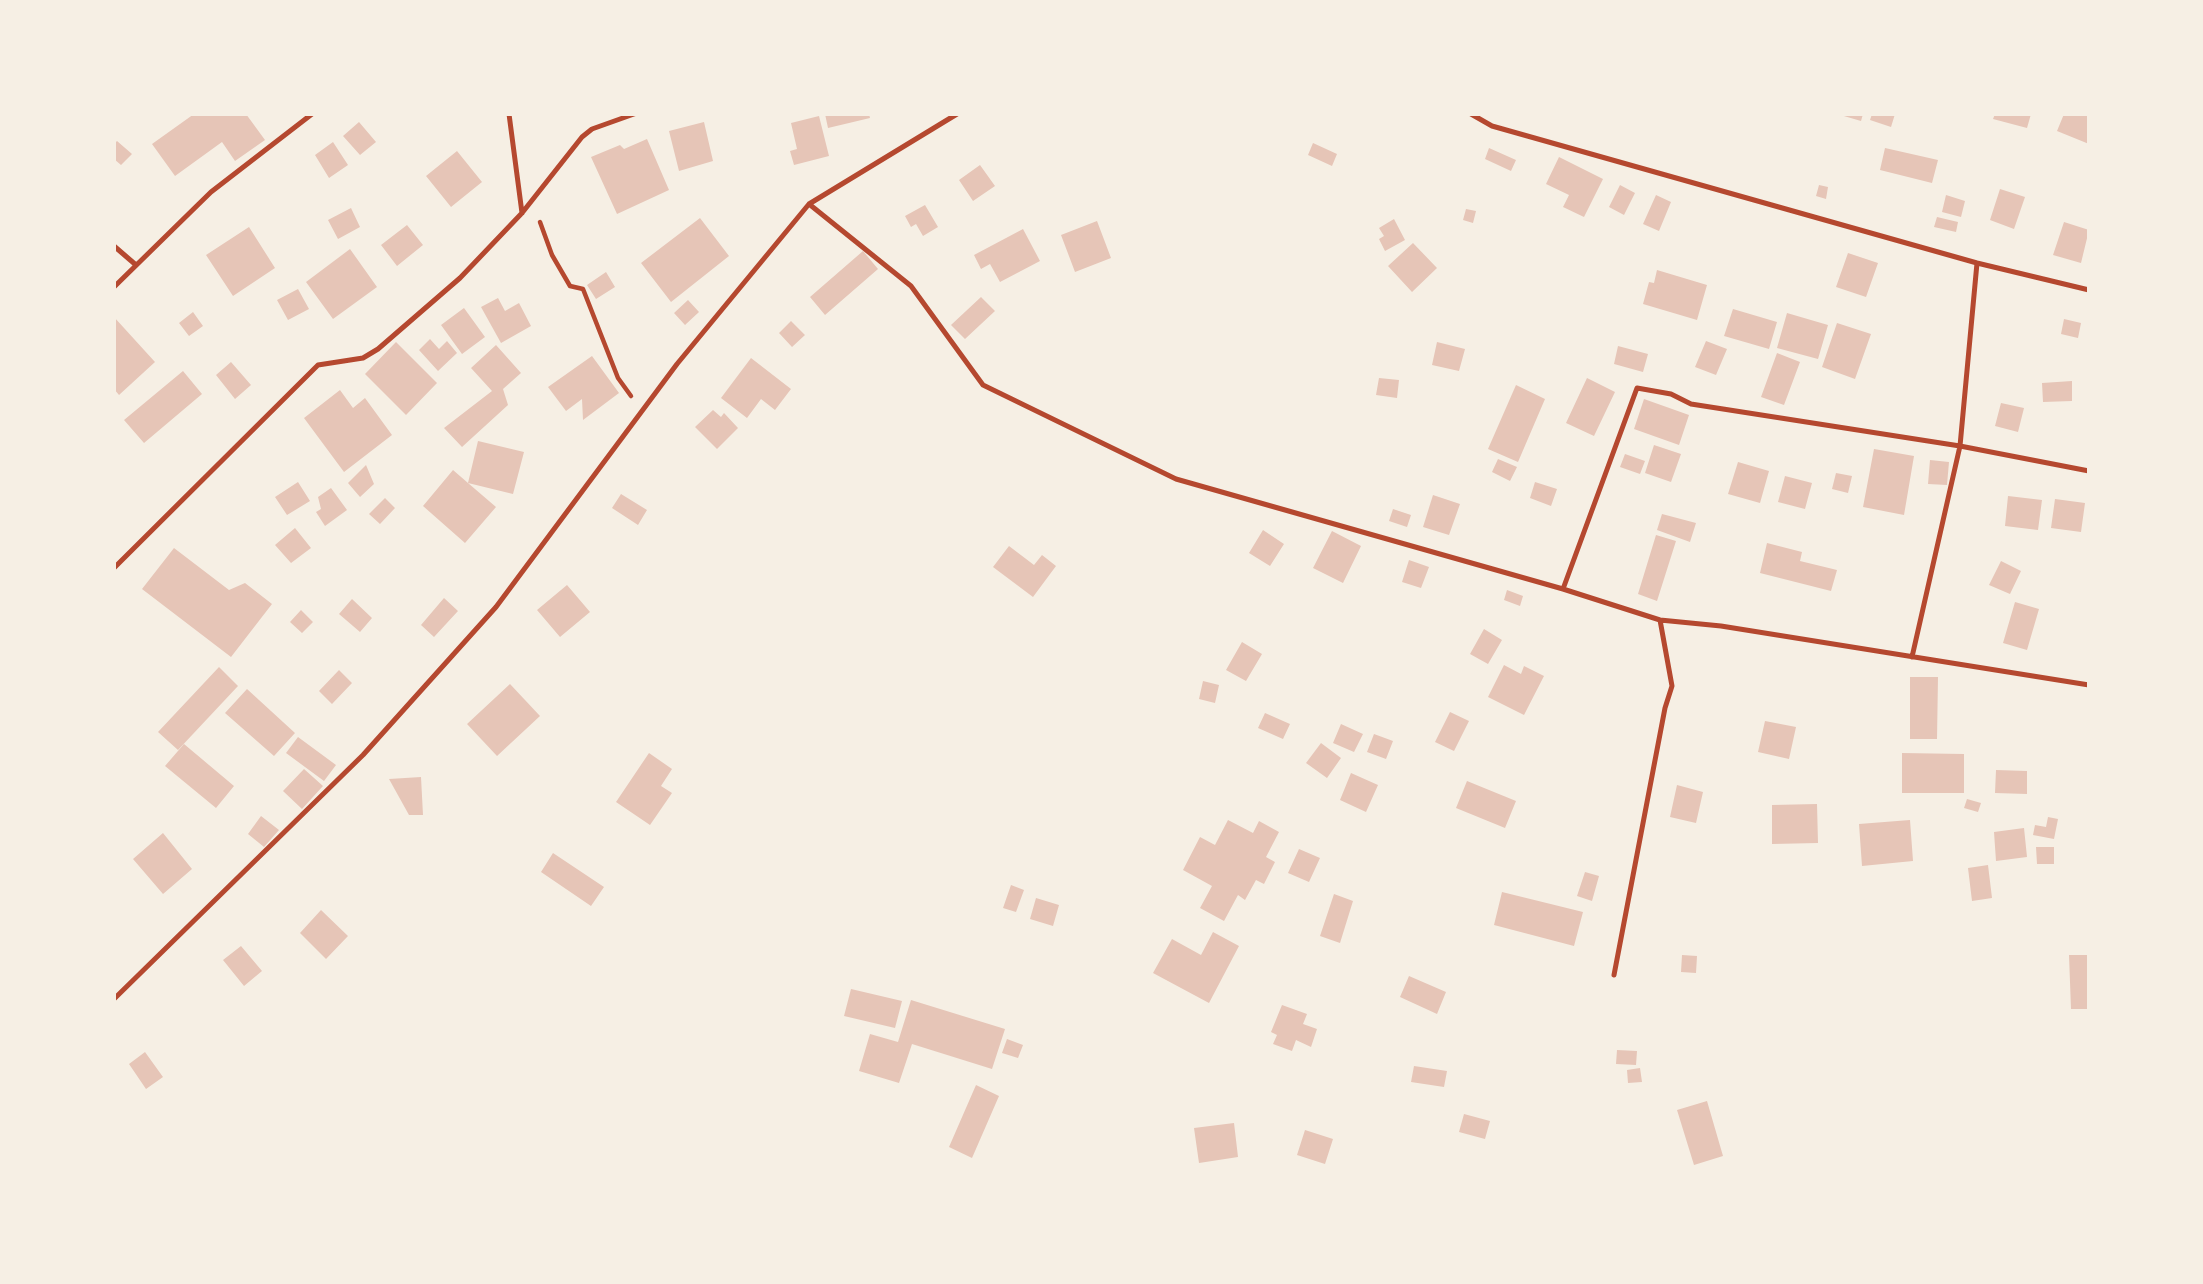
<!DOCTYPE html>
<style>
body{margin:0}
#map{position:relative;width:2203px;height:1284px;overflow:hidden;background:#f6efe4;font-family:"Archivo Narrow",sans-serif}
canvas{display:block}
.frame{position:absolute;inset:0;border:116px solid #f6efe4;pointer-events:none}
</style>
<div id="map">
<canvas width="2203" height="1284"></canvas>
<div class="frame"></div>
</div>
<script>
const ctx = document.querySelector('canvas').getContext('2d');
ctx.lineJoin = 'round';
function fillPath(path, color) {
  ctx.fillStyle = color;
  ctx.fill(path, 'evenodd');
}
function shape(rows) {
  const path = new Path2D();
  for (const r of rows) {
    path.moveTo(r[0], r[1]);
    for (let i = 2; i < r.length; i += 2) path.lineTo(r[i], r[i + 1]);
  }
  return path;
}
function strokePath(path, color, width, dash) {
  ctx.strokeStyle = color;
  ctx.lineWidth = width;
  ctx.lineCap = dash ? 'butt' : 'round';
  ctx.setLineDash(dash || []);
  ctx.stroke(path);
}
fillPath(shape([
 [194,114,246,114,265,140,235,161,222,142,175,176,152,144],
 [825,114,869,114,870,118,828,128],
 [1837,114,1863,114,1861,121],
 [1872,114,1895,114,1891,127,1870,120],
 [1995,114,2031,114,2027,128,1993,119],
 [2064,114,2089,114,2089,144,2057,131],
 [819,116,829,156,794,165,790,151,797,149,791,123],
 [359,122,376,142,360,155,343,136],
 [704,122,713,161,679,171,669,131],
 [647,139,669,190,617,214,591,157,620,145,624,149],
 [117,141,132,154,121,165,114,159,114,144],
 [333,142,348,165,329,178,315,155],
 [1313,143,1337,154,1332,166,1308,155],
 [1489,148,1516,160,1511,171,1485,159],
 [1885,148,1938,160,1932,183,1880,170],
 [457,151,482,182,451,207,426,176],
 [1559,157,1603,179,1584,217,1563,207,1569,195,1546,184],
 [980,165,995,186,973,201,959,180],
 [1620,185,1635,193,1624,215,1609,207],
 [1819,185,1828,187,1826,199,1816,196],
 [2000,189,2025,197,2014,229,1990,220],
 [1656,195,1671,202,1659,231,1643,224],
 [1946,195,1965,201,1961,217,1942,212],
 [925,205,938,227,923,236,916,224,911,227,905,216],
 [351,208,360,227,338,239,328,220],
 [1466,209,1476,211,1473,223,1463,220],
 [1937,217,1958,222,1956,232,1934,227],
 [700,218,729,256,671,302,641,263],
 [1394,219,1405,240,1385,251,1379,239,1384,236,1379,228],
 [1097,221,1111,258,1075,272,1061,235],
 [2064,222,2089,230,2081,263,2053,255],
 [407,225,423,245,397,266,381,245],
 [249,227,275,268,233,296,206,255],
 [1023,229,1040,261,1000,282,990,264,981,269,974,255],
 [1413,243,1437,268,1412,292,1388,266],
 [350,249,377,287,333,319,306,282],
 [863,251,878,269,825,315,810,297],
 [1848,253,1878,263,1866,297,1836,287],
 [1657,270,1707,285,1697,320,1643,304,1649,282,1654,283],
 [606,272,615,287,596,299,587,285],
 [298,289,309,309,288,320,277,300],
 [981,297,995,311,965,339,951,325],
 [498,298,505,311,519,303,531,326,501,343,481,307],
 [688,300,699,312,685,325,674,313],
 [464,308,485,337,462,354,441,325],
 [1733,309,1777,322,1769,349,1724,336],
 [193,312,203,326,189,336,179,323],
 [1787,313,1828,325,1818,359,1777,348],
 [114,317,155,362,119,395,114,389],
 [2064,319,2081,323,2078,338,2061,334],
 [791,321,805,335,792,347,779,333],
 [1837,323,1871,334,1855,379,1822,367],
 [430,339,439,349,447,341,457,353,438,371,419,350],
 [1706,341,1727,349,1716,375,1695,367],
 [396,342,437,383,406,415,365,374],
 [1437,342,1465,349,1459,371,1432,365],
 [496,345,521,373,503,389,508,405,462,447,444,428,492,391,471,368],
 [1618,346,1648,354,1643,372,1614,364],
 [1777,353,1800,362,1784,405,1761,397],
 [592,356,619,393,583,420,582,399,566,411,548,387],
 [751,358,791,389,775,410,761,399,747,418,721,398],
 [231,362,251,385,235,399,216,375],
 [183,371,202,394,144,443,124,420],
 [1379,378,1399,380,1397,398,1376,395],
 [1587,378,1615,392,1594,436,1566,423],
 [2072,381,2072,401,2043,402,2042,383],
 [1516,385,1545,399,1518,462,1488,449],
 [340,390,353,408,365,398,392,435,344,472,304,418],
 [1644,399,1689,415,1679,445,1634,429],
 [2001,403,2024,408,2018,432,1995,426],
 [713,410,721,417,724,413,738,428,717,449,695,427],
 [478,441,524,452,513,494,468,483,496,507,465,543,423,506,453,470,468,483],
 [1654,445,1681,454,1671,482,1645,473],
 [1874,449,1914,456,1904,515,1863,507],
 [1625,454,1645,461,1640,474,1620,467],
 [1498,459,1517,467,1510,481,1492,472],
 [1930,460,1949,462,1947,485,1928,484],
 [1738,462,1769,471,1760,503,1728,494],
 [366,465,374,484,360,497,348,483],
 [1836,473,1852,476,1848,493,1832,489],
 [1785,476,1812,483,1805,509,1778,502],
 [298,482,310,501,287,515,275,497],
 [1535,482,1557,489,1551,506,1530,498],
 [331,488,347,510,325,526,316,512,321,509,318,497],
 [621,494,647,510,638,525,612,508],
 [1433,495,1460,504,1449,535,1423,527],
 [2008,496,2042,500,2038,530,2005,526],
 [385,498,395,508,380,524,369,514],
 [2055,499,2085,503,2081,532,2051,528],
 [1393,509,1411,515,1407,527,1389,521],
 [1662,514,1696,523,1690,542,1657,530],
 [295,528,311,548,291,563,275,545],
 [1263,530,1284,544,1270,566,1249,553],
 [1332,531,1361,546,1343,583,1313,568],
 [1656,535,1676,541,1657,601,1638,594],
 [1767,543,1802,552,1800,561,1837,570,1831,591,1760,573],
 [1009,546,1034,565,1042,555,1056,566,1033,597,993,567],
 [174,548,229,590,245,583,272,604,231,657,142,589],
 [1409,560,1429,567,1421,588,1402,582],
 [2001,561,2021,571,2010,594,1989,585],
 [567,585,590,612,560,637,537,610],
 [1507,590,1523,596,1520,606,1504,600],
 [444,598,458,611,434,637,421,625],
 [352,599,372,618,360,632,339,614],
 [2015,602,2039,609,2027,650,2003,643],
 [301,610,313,622,302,633,290,622],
 [1484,629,1502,640,1488,664,1470,654],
 [1242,642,1262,654,1246,681,1226,670],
 [1504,665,1521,674,1524,666,1544,676,1524,715,1488,697],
 [219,667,238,686,178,750,158,732],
 [339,670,352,683,332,704,319,691],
 [1910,677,1938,677,1937,739,1910,739],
 [1203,681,1219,685,1215,703,1199,699],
 [510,684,540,716,497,756,467,724],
 [247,689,295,733,274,756,225,713],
 [1450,712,1469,721,1454,751,1435,742],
 [1265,713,1290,724,1283,739,1258,728],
 [1765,721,1796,727,1789,759,1758,752],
 [1341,724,1363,734,1354,752,1333,743],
 [1374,734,1393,741,1386,759,1367,752],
 [298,737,336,765,324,781,286,753],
 [1321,743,1341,758,1327,778,1306,763],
 [184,744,234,786,216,808,165,766],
 [649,753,672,769,661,786,672,793,650,825,616,802],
 [1902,753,1964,754,1964,793,1902,793],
 [304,769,323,786,302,809,283,791],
 [1996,770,2027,771,2027,794,1995,793],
 [1351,773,1378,785,1366,812,1340,800],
 [421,777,423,815,409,815,389,779],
 [1467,781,1516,801,1505,828,1456,808],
 [1677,785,1703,792,1696,823,1670,817],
 [1967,799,1981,803,1978,812,1964,808],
 [1817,804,1818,843,1772,844,1772,805],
 [261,816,279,830,264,847,248,834],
 [2048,817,2058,819,2054,839,2033,835,2035,825,2046,827],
 [1228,820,1253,833,1259,821,1279,832,1266,857,1275,862,1264,884,1256,880,1245,900,1238,895,1224,921,1200,908,1212,886,1183,870,1200,837,1215,845],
 [1910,820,1913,861,1862,866,1859,824],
 [2024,828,2027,857,1996,861,1994,832],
 [163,833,192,869,163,894,133,859],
 [2036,847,2054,847,2054,864,2037,864],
 [1299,849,1320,858,1309,882,1288,873],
 [553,853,604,887,591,906,541,872],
 [1988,865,1992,898,1972,901,1968,868],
 [1585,872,1599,876,1592,901,1577,896],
 [1011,885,1024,890,1016,912,1003,908],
 [1502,892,1583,912,1574,946,1494,925],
 [1334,894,1353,901,1340,943,1320,936],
 [1036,898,1059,905,1053,926,1030,919],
 [321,910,348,936,326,959,300,933],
 [1213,932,1239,946,1209,1003,1153,973,1172,939,1201,955],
 [241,946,262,971,244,986,223,960],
 [1682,955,1697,956,1696,973,1681,972],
 [2069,955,2089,955,2089,1009,2071,1009],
 [1409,976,1446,992,1437,1014,1400,997],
 [851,989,902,1001,895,1028,844,1016],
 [911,1000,1005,1029,992,1069,912,1044,899,1083,859,1071,870,1034,898,1042],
 [1282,1005,1307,1014,1303,1024,1317,1029,1311,1047,1296,1040,1292,1051,1273,1044,1277,1035,1271,1032],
 [1007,1039,1023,1045,1018,1058,1002,1053],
 [1617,1050,1637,1051,1636,1065,1616,1064],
 [145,1052,163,1077,146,1089,129,1064],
 [1414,1066,1447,1071,1444,1087,1411,1082],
 [1640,1068,1642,1082,1628,1083,1627,1070],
 [976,1085,999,1096,972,1158,949,1147],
 [1707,1101,1723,1156,1694,1165,1677,1110],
 [1464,1114,1490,1121,1485,1139,1459,1132],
 [1234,1123,1238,1157,1199,1163,1194,1128],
 [1305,1130,1333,1139,1325,1164,1297,1155]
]), '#e6c5b7');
strokePath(shape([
 [540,222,552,255,570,286,583,289,618,378,631,396]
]), '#b5482f', 4.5);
strokePath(shape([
 [509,114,522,213],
 [1471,114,1492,126,1977,263,2089,290],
 [809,204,911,286,983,385,1176,479,1563,589,1660,620,1721,626,2089,685],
 [114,246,136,265],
 [114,287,211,192,312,114],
 [114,568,318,365,363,358,378,349,460,278,522,213,582,137,592,129,634,114],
 [1563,589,1637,388,1671,394,1691,404,1960,446,2089,471],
 [1912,657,1960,446,1977,263],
 [1614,975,1665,708,1672,686,1660,620],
 [114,999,363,755,496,607,677,364,809,204,957,114]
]), '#b5482f', 5);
</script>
